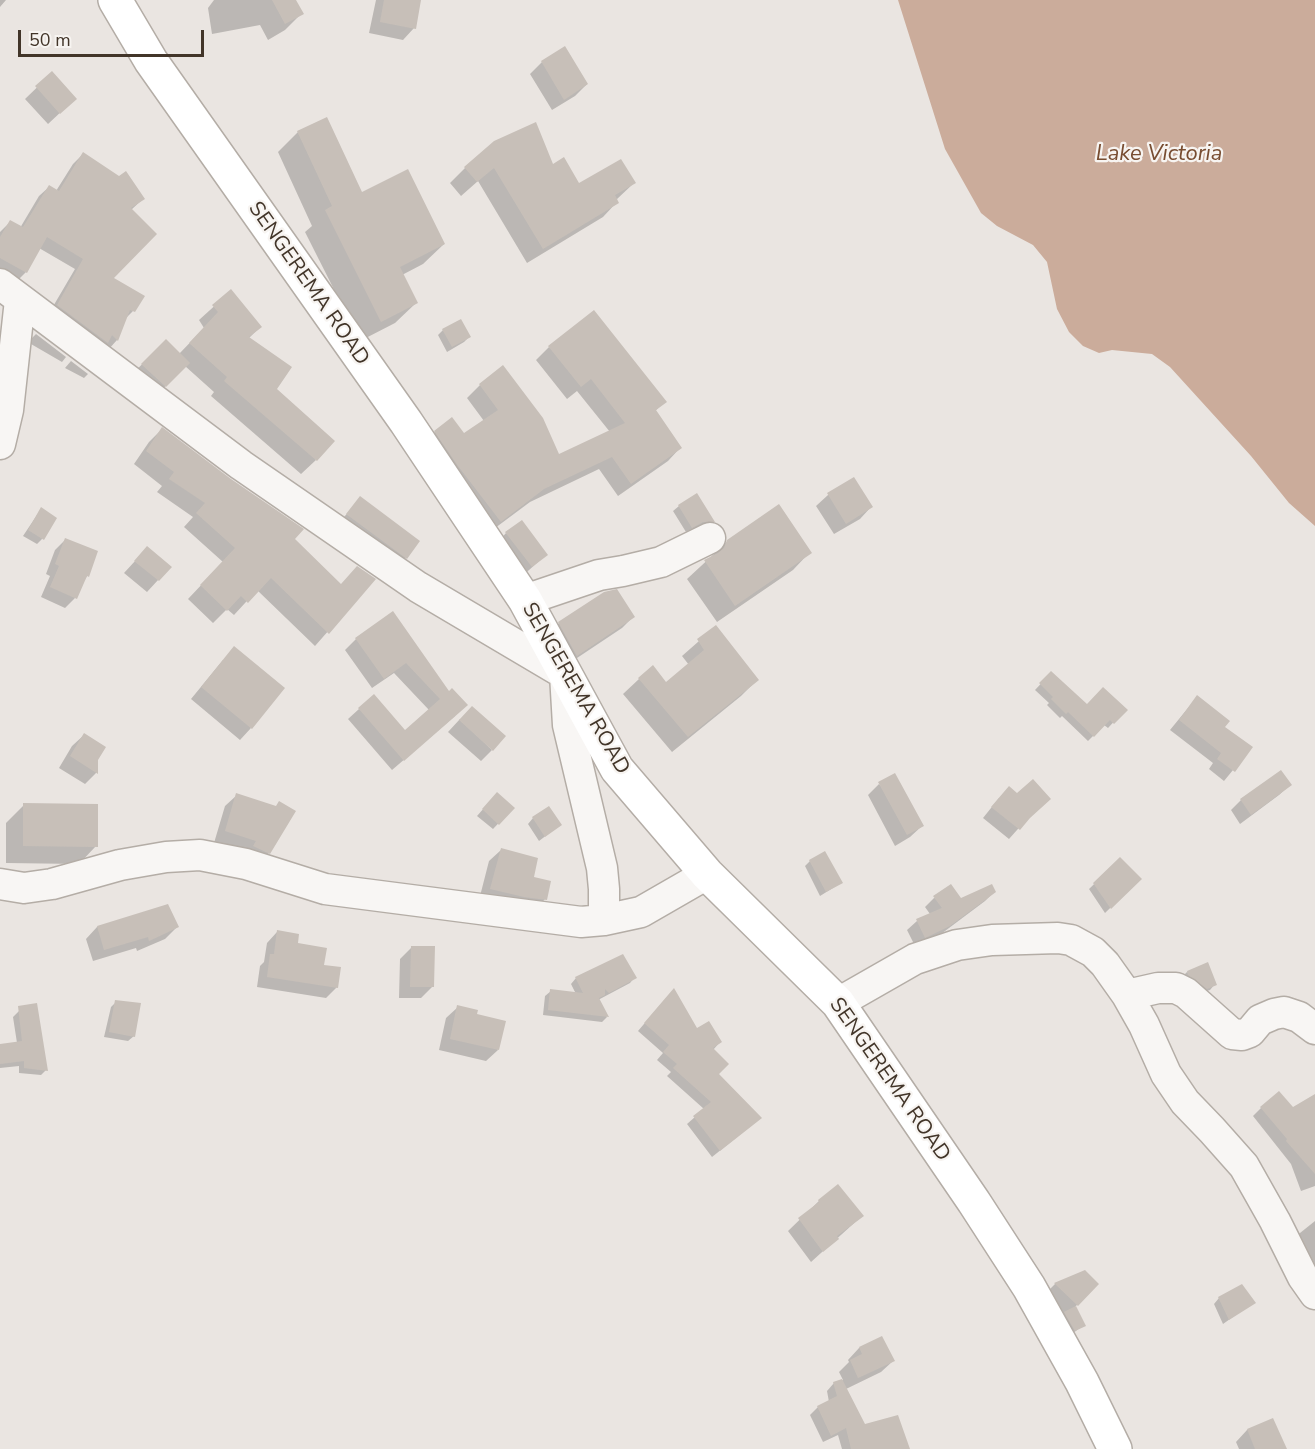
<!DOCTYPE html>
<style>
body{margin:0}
#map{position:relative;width:1315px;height:1449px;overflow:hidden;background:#eae5e1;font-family:"Nunito Sans",sans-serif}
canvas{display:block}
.scale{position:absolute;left:18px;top:30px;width:186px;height:27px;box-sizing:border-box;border:3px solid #423529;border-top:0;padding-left:8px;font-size:18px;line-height:21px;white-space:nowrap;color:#423529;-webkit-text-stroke:4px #f7f4f1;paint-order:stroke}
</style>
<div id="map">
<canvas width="1315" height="1449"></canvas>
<div class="scale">50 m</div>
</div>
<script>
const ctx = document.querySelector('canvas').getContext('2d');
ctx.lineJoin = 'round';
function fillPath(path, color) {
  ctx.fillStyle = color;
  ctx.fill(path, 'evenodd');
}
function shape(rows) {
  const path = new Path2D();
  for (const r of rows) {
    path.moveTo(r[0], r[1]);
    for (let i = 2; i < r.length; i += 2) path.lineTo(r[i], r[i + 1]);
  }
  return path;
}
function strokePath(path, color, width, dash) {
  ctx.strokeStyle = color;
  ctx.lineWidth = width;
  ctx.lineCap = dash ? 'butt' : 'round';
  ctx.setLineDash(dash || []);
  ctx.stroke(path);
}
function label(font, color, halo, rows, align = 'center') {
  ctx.font = font + ' "Nunito Sans",sans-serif';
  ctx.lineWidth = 4.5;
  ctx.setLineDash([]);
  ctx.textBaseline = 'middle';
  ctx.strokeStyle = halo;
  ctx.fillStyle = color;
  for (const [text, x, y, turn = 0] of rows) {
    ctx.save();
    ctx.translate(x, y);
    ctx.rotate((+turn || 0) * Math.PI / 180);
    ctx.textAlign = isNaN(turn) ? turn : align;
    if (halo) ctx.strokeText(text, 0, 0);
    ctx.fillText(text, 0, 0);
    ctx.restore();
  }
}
fillPath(shape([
 [898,0,1315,0,1315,526,1289,503,1251,456,1170,367,1152,354,1112,350,1099,353,1083,346,1069,332,1057,309,1047,262,1033,245,997,226,981,213,945,149]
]), '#cbac9b');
fillPath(shape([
 [0,0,6,0,0,7],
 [214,0,294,0,302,13,285,30,268,40,260,25,212,34,208,8],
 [376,0,420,0,414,28,403,40,369,33],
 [542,62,587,84,575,96,552,110,530,74],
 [52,73,63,110,48,124,25,99],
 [298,132,361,194,444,244,423,264,402,275,416,303,395,323,360,341,305,232,312,226,278,152],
 [83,154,143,199,131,210,112,278,142,296,133,311,124,320,117,340,108,350,48,315,75,269,39,248,26,272,16,282,0,273,0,232,10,222,20,228,39,196,49,187,56,191,73,164],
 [552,166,579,185,634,183,616,200,617,202,603,217,527,263,478,181,461,196,450,183,465,168],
 [231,291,260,327,248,339,316,460,301,474,211,396,214,392,185,366,154,398,130,376,166,341,179,354,204,328,199,320],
 [443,330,469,337,464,342,447,352,438,335],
 [36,334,66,357,62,362,31,344,31,339],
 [549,347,665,402,655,411,680,448,668,461,618,496,599,469,530,502,487,534,423,444,435,432,463,435,484,421,467,398,480,385,503,367,559,456,610,432,577,391,567,399,536,360],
 [71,361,88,374,84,378,65,368],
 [162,429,293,539,340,585,374,579,315,646,257,590,234,615,227,609,213,623,188,599,223,562,184,527,193,517,157,492,162,486,134,464,149,442],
 [854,479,871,507,860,519,834,534,816,506,828,495],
 [361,498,406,558,395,569,336,526],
 [679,506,713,522,708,527,696,527,686,532,673,511],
 [41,509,42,539,37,544,23,536],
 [506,533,546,555,520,578,495,545],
 [65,540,87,576,75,598,65,608,41,597,50,576,46,574,55,550],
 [728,541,810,552,793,570,717,622,687,579],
 [147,548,170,567,147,592,124,573],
 [393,613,455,716,392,770,348,719,359,709,404,732,429,710,394,673,372,688,345,650,356,639],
 [633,617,622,628,565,666,548,635,559,623],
 [715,627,757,680,741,696,672,752,623,694,639,679,666,684,689,665,682,656],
 [223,660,251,728,240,740,191,699],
 [1051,673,1087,706,1125,710,1108,728,1104,725,1088,741,1062,716,1060,718,1047,705,1049,703,1035,690],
 [1197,697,1223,727,1251,748,1224,781,1209,769,1213,763,1170,730],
 [460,719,492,750,481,761,448,732],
 [84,735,96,759,96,773,85,784,59,768,72,746],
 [879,784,922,826,910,837,895,846,868,795],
 [1290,785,1279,795,1240,824,1231,810,1241,800],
 [237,795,269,853,258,864,214,843,225,806],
 [999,798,1025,821,1009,839,983,818],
 [492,799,513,808,493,829,477,816],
 [24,805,96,846,79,864,6,863,6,823],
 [533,818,560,825,539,841,528,824],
 [501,850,532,878,545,899,534,911,479,900,489,861],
 [1120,859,1140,879,1105,913,1089,889],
 [810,861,841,883,820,896,805,866],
 [994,892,985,901,941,934,915,946,907,930,917,921,930,914,925,907,934,898,961,900],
 [167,906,177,927,165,939,137,951,136,948,93,961,86,939,97,927],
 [277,932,323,966,337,987,326,998,257,987,260,966,264,962,267,943],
 [411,948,433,986,421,998,399,998,400,959],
 [1187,972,1215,984,1210,990,1201,993,1182,977],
 [635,977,630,983,598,1000,607,1017,602,1022,543,1015,545,996,551,991,576,994,571,984,576,978],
 [667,997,697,1030,720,1042,713,1050,717,1074,752,1125,712,1157,687,1124,704,1109,667,1076,671,1072,657,1060,663,1053,638,1031],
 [116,1002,134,1036,128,1041,104,1037,111,1007],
 [458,1007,475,1015,498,1050,486,1061,439,1050,446,1018],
 [19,1011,46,1070,41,1075,19,1073,19,1066,0,1068,0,1045,17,1043,13,1017],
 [1315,1096,1315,1186,1301,1191,1291,1164,1253,1116,1261,1108,1293,1109],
 [819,1201,862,1216,811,1262,788,1231],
 [1315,1221,1315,1275,1295,1237],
 [1084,1272,1097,1284,1075,1307,1084,1325,1069,1336,1060,1318,1063,1314,1044,1295,1055,1284],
 [1219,1298,1254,1302,1223,1324,1214,1304],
 [882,1338,893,1361,881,1372,846,1389,864,1425,908,1449,842,1449,838,1435,823,1442,810,1415,818,1407,829,1402,827,1391,834,1383,843,1380,839,1372,849,1362,848,1360,859,1348],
 [1273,1420,1280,1449,1239,1449,1236,1442,1247,1430]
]), '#0003');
fillPath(shape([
 [272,0,296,0,304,14,285,24],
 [384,0,421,0,416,29,380,22],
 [565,46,588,84,564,100,541,61],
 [52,71,77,99,60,114,35,86],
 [327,117,362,192,408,169,445,244,400,267,418,303,381,322,325,210,332,206,297,131],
 [536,122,553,164,564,157,579,183,621,159,636,183,615,195,619,203,543,249,494,168,477,182,464,167,494,141],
 [83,152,119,176,126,171,145,199,131,208,157,234,114,278,145,296,135,312,130,310,118,341,112,335,108,343,57,305,83,259,47,237,27,273,0,258,0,237,10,220,23,227,49,185,59,191],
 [231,289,262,327,249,337,292,367,277,389,335,441,317,461,224,381,227,377,189,343,218,312,212,305],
 [594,310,667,402,656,410,682,448,631,484,612,457,544,489,501,522,458,466,434,431,452,417,464,433,498,410,479,384,503,365,543,418,559,454,625,423,591,379,581,387,548,346],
 [461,319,471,337,452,347,442,329],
 [166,339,190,363,166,387,141,364],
 [162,427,231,479,304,529,295,539,341,584,357,566,376,579,329,634,271,578,248,603,241,596,227,611,200,585,235,548,196,513,205,503,169,479,174,472,146,451],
 [854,477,873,507,846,524,827,493],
 [697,493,715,522,703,522,692,528,678,505],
 [360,496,420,541,407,559,346,514],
 [779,504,812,553,735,606,704,560,718,553,724,548,727,540],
 [41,507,57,518,44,540,28,530],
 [522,520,548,555,532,567,505,532],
 [65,538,98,551,89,577,87,576,77,599,50,587,59,566,55,564],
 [147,546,172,567,159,581,134,561],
 [617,589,635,617,577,656,558,622,604,592],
 [393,611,449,691,452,688,468,705,404,761,358,708,374,694,405,730,440,699,406,663,384,679,355,638],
 [716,625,759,680,688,737,638,678,653,665,666,682,704,650,697,639],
 [234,646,285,688,252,729,201,687],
 [1051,671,1087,704,1103,687,1128,710,1114,724,1110,720,1094,737,1068,712,1066,714,1051,699,1053,697,1039,683],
 [1197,695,1230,721,1225,727,1253,747,1235,772,1217,759,1221,753,1179,720],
 [472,706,506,736,493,751,459,720],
 [84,733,106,747,98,760,98,774,70,756],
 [1281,770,1292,785,1251,815,1240,799],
 [895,773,924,826,907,835,878,782],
 [1033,779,1051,799,1030,818,1020,830,991,807,1009,786,1017,793],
 [497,792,515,808,499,825,482,809],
 [236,793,276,806,279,801,296,811,270,854,253,846,256,841,225,831],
 [23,803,98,804,98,847,23,846],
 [549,806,562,825,545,837,532,817],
 [501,848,538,858,534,877,551,881,547,900,524,897,490,889],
 [825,851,843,883,826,892,809,860],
 [1120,857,1142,879,1111,909,1093,883],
 [951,884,961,898,992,884,996,892,950,926,925,938,916,919,942,908,933,896],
 [168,904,179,927,149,941,148,937,104,950,97,926],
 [277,930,299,934,298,943,327,948,324,965,341,967,338,988,267,977,270,954,274,954],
 [411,946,435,946,434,987,410,987],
 [623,954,637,978,609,993,605,989,605,995,599,998,609,1017,548,1010,550,989,583,993,575,977],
 [1208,962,1217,985,1207,989,1188,975,1187,971],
 [674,988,697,1028,709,1021,722,1042,713,1048,729,1064,719,1074,762,1118,720,1151,693,1116,711,1102,673,1068,677,1064,663,1052,669,1045,644,1023],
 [115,1000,141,1003,135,1037,109,1032],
 [37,1003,48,1071,24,1068,24,1061,0,1064,0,1044,22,1041,18,1006],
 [457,1005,478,1010,477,1014,506,1021,499,1050,450,1039],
 [1279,1091,1293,1107,1315,1094,1315,1174,1286,1141,1287,1139,1260,1107],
 [838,1184,864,1216,837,1236,839,1239,823,1252,798,1218,819,1202,818,1200],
 [1085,1270,1099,1284,1078,1306,1054,1283],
 [1242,1284,1256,1303,1229,1320,1218,1297],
 [1076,1306,1086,1326,1075,1331,1064,1312],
 [882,1336,895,1361,858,1378,850,1360,862,1354,859,1347],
 [842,1379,865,1424,898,1415,910,1449,851,1449,846,1428,831,1436,817,1406,837,1396,833,1382],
 [1273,1418,1287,1449,1255,1449,1247,1429]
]), '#c7bfb8');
const street = shape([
 [0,284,241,465,418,587,565,674,568,725,602,868,604,889,604,920],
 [0,444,8,410,20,300],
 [525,600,599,575,623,571,661,562,710,538],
 [0,884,24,888,52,884,120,865,166,857,200,855,246,864,325,889,581,922,604,920,641,912,707,874],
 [1127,995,1158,988,1176,988,1186,993,1232,1034,1242,1035,1250,1032,1260,1020,1274,1014,1284,1012,1299,1017,1315,1029],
 [838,1003,915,959,957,945,992,940,1058,938,1071,940,1093,952,1105,964,1127,995,1144,1025,1166,1074,1185,1102,1212,1130,1244,1166,1275,1221,1303,1277,1315,1294]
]);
const secondary = shape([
 [115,0,151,61,406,422,525,600,617,769,707,874,838,1003,974,1202,1029,1287,1082,1382,1115,1449]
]);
strokePath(street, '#b4ada6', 33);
strokePath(secondary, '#b4ada6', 36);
strokePath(street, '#f8f6f4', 30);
strokePath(secondary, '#fff', 33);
label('21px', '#423529', '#f7f4f1', [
 ["SENGEREMA ROAD",308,284,55],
 ["SENGEREMA ROAD",575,689,60],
 ["SENGEREMA ROAD",889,1080,55]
]);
label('italic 22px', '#784d31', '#f7f4f1', [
 ["Lake Victoria",1159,155]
]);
</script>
